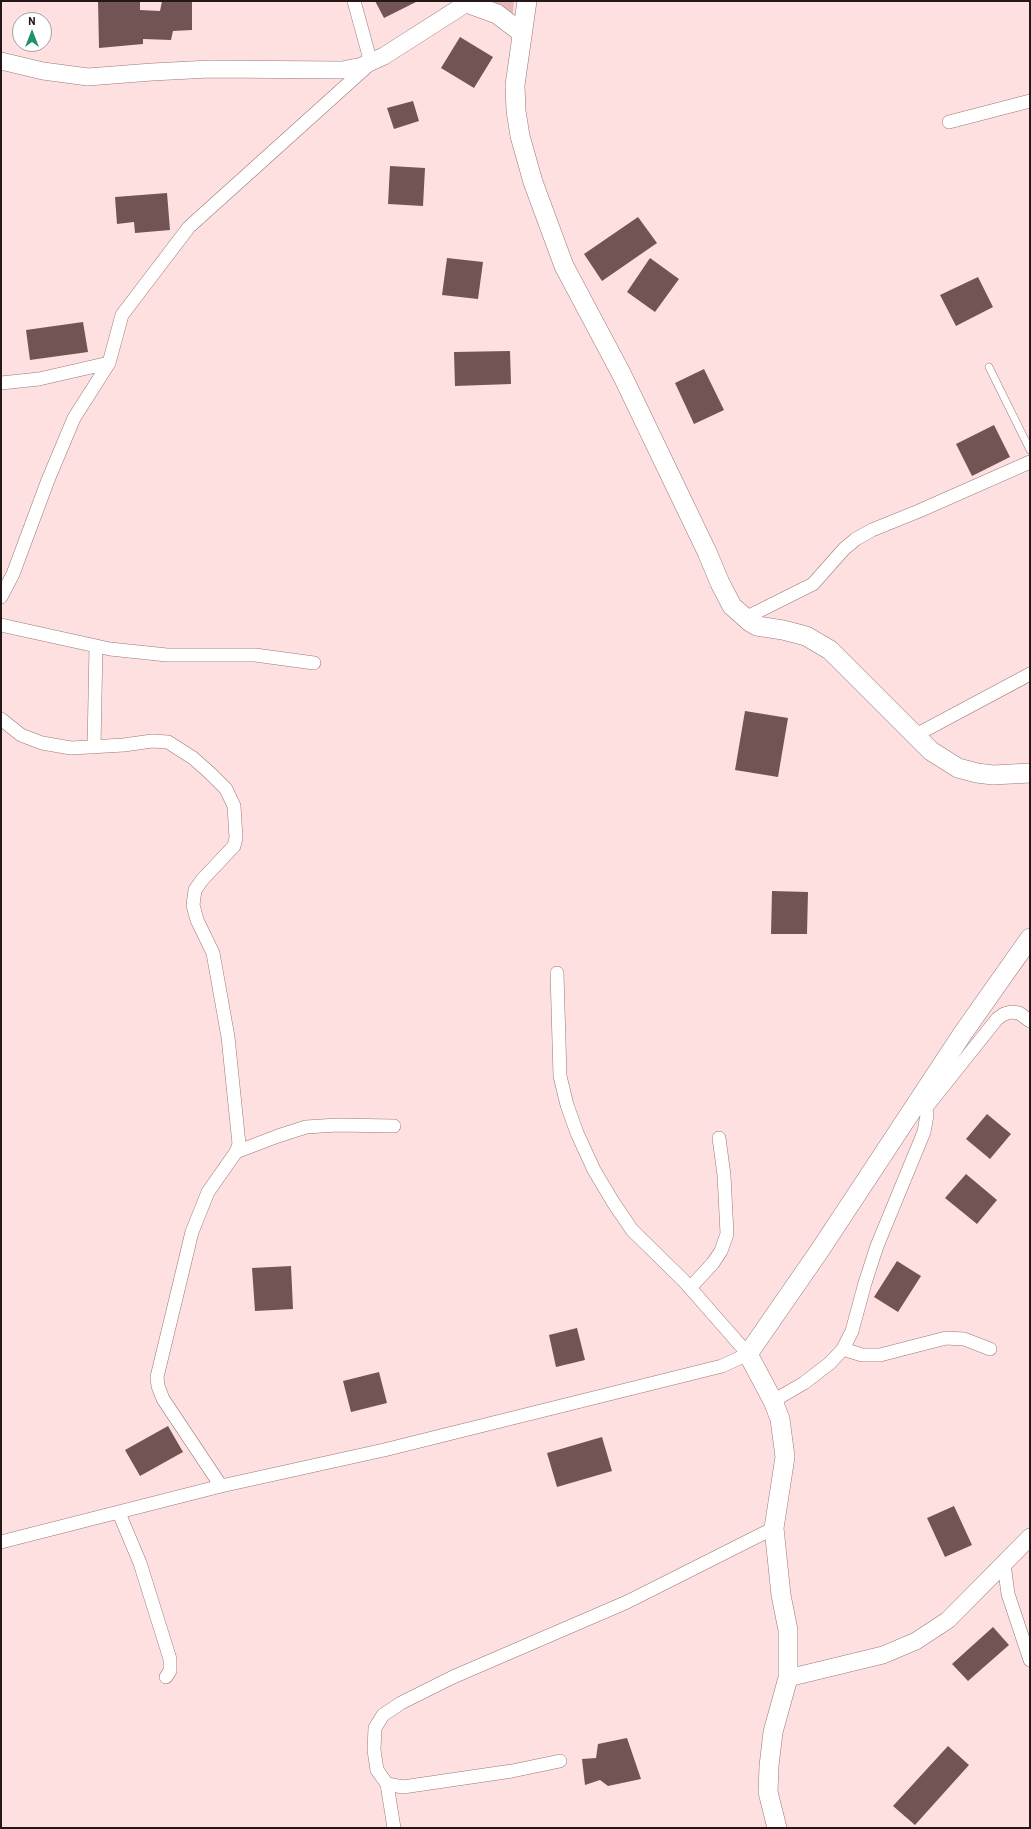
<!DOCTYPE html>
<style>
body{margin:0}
#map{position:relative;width:1031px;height:1829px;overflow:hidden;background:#fee0e0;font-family:Barlow,sans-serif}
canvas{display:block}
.frame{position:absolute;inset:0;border:2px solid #241718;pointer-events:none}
.north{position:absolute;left:12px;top:12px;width:40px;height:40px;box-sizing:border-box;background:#fff;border:1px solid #a7a2a3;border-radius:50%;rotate:0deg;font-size:11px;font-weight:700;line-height:16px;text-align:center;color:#241718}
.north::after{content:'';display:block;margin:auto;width:14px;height:18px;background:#228f6e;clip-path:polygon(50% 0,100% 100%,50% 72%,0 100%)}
</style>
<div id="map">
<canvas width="1031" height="1829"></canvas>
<div class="frame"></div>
<div class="north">N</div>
</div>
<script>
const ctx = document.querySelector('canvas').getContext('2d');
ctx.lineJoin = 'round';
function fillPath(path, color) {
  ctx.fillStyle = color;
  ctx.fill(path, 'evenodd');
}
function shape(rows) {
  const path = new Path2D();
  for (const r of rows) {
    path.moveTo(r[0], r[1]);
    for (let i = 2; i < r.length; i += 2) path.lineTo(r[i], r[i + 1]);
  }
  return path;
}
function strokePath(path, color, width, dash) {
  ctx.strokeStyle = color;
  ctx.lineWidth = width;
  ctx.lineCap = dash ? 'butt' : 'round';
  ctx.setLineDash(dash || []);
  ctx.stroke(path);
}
fillPath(shape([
 [498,1,514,1,512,20,487,7]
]), '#e7b8b9');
fillPath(shape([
 [98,1,140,1,140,10,160,11,162,1,192,1,192,30,173,31,171,40,143,39,143,44,99,48],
 [375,1,418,1,384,18],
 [460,37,493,57,474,88,441,68],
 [413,101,419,121,394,129,387,108],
 [390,166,425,168,423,206,388,204],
 [167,193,170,230,135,233,134,222,117,224,115,197],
 [638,217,657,243,602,281,584,254],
 [447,258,483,262,478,299,442,295],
 [650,258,679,279,655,312,627,292],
 [978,277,993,307,956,326,940,295],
 [83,322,88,352,30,360,26,330],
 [510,351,511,384,455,386,454,352],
 [704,369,724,410,694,424,675,383],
 [994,425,1010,457,972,476,956,444],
 [745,711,788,718,778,777,735,770],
 [772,891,808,892,807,934,771,934],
 [987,1114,1011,1134,990,1159,966,1139],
 [966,1174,997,1200,977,1224,945,1198],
 [897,1261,921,1276,898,1312,874,1297],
 [291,1266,293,1309,255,1311,252,1268],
 [577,1328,585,1360,556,1367,549,1335],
 [379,1372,387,1403,351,1412,343,1381],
 [168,1426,183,1452,140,1476,125,1450],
 [602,1437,612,1471,557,1487,547,1453],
 [954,1506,972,1545,945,1557,927,1518],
 [993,1627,1009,1645,968,1681,952,1664],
 [627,1738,641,1779,608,1786,600,1780,585,1785,582,1759,596,1758,598,1744],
 [948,1746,969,1765,915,1825,893,1806]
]), '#735454');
const service = shape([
 [989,367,1030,450]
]);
const minor = shape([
 [949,122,1030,101],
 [1,383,39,379,109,363],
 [1,597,13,574,48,480,74,418,109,363,122,315,189,227,371,63,354,1],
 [745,618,813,584,844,549,856,539,872,530,919,511,1030,462],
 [1,625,110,649,167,655,255,655,314,663],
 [1,719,21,735,42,743,71,748,124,745,152,741,168,742,193,758,211,774,226,789,234,806,236,838,234,846,202,880,195,890,193,905,197,920,213,953,228,1037,239,1144,236,1152,208,1192,192,1232,157,1377,158,1386,163,1399,221,1486],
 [914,736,1030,674],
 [94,747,96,646],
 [926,1108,997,1019,1004,1014,1011,1012,1019,1013,1030,1021],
 [236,1152,278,1136,306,1127,337,1125,394,1126],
 [690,1288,713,1263,721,1251,727,1234,724,1175,719,1138],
 [843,1349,862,1355,880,1355,946,1338,964,1339,990,1349],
 [773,1401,804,1383,830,1363,843,1349,852,1331,865,1283,877,1246,924,1132,927,1115,923,1094],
 [119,1513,140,1563,170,1659,170,1671,166,1677],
 [1,1542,221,1486,384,1450,722,1366,748,1354,684,1281,632,1230,613,1202,594,1170,577,1133,567,1105,560,1076,557,973],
 [1004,1564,1008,1594,1030,1660],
 [560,1761,512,1771,403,1787,387,1784,377,1770,374,1750,375,1728,383,1715,401,1703,453,1677,627,1602,774,1528],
 [387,1784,394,1828]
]);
const tertiary = shape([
 [1,61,43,71,88,77,152,72,210,69,342,70,362,66,384,56,470,1],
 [788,1678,883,1655,916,1641,948,1620,1030,1537]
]);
const secondary = shape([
 [527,1,515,85,516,111,520,136,533,182,564,266,622,375,707,552,720,583,732,606,750,622,757,626,783,630,806,636,830,650,931,751,958,768,977,773,993,775,1030,773],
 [467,3,497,14,522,33],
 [777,1828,768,1792,769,1766,773,1732,788,1678,788,1630,781,1595,774,1528,785,1457,780,1419,773,1401,748,1354,820,1250,963,1033,1030,938]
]);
strokePath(service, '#997879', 8);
strokePath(minor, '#997879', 14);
strokePath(tertiary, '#997879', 18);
strokePath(secondary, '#997879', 20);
strokePath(service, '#fff', 7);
strokePath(minor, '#fff', 13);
strokePath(tertiary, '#fff', 17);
strokePath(secondary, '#fff', 19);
</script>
